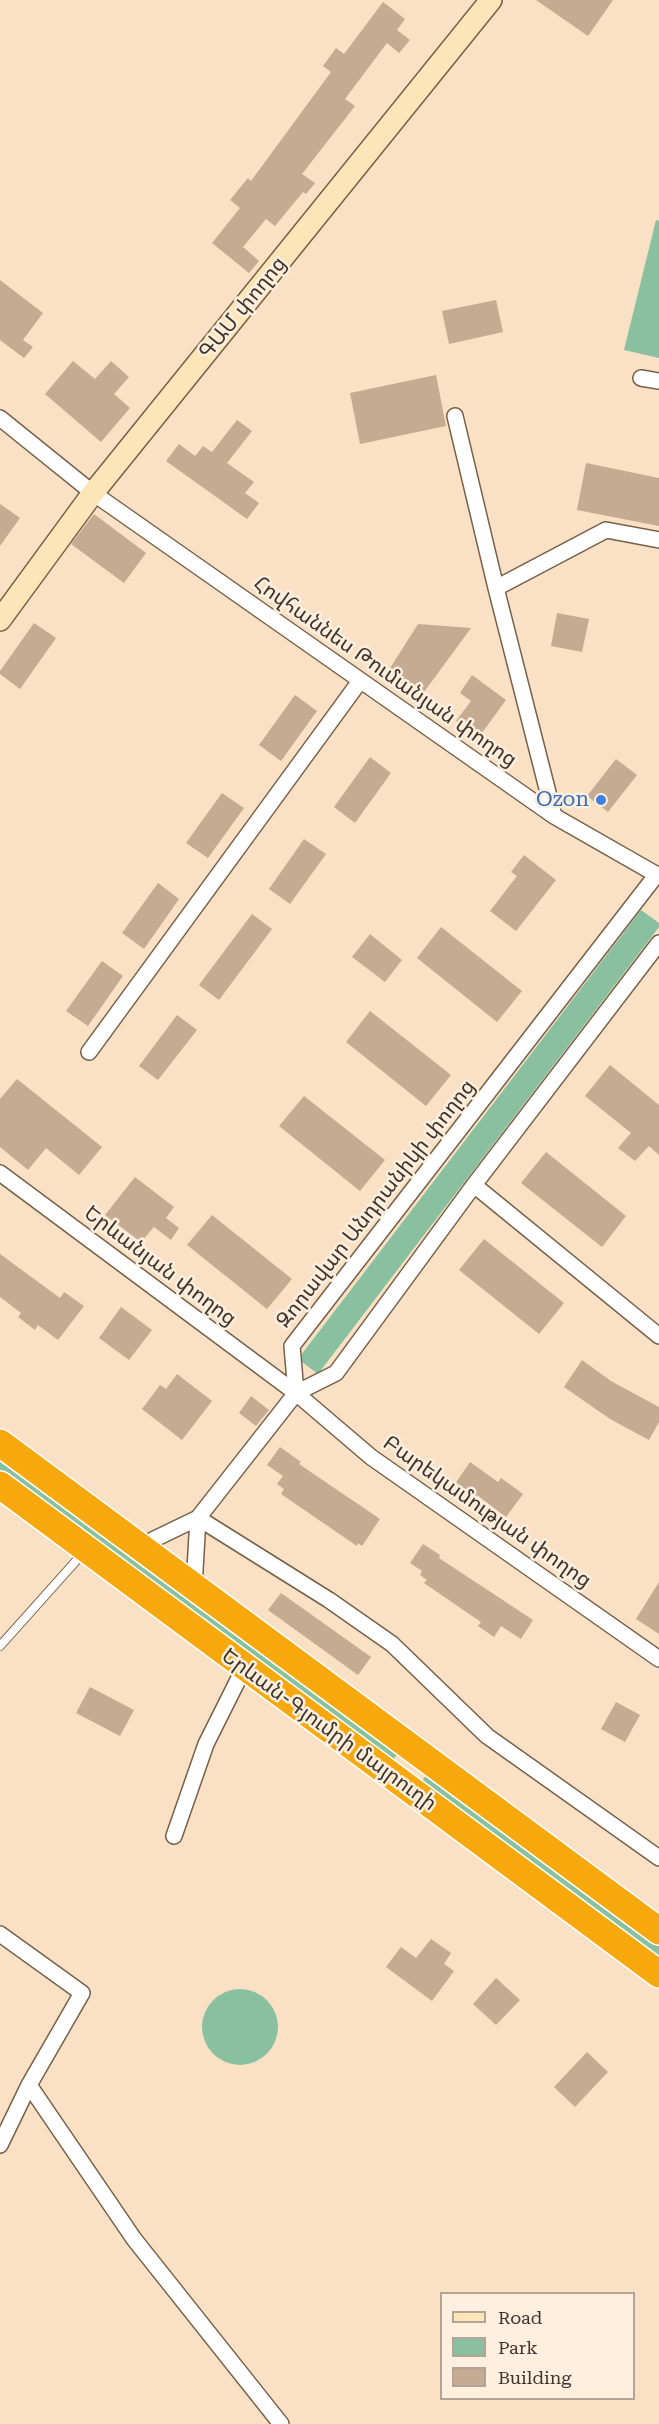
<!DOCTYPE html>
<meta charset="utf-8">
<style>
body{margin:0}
#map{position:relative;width:659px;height:2424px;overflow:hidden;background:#fae0c4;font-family:"Roboto Serif",serif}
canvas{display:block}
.legend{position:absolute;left:440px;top:2292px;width:195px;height:108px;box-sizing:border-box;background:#ffefdf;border:2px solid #b2a597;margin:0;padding:8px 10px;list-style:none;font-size:18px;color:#3f352a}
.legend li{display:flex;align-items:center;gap:12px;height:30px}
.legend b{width:30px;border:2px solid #b2a597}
</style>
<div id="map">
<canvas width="659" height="2424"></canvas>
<ul class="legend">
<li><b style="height:8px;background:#fce5b6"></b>Road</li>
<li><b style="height:16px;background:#89c09f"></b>Park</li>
<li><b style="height:16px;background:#c4ab91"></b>Building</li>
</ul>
</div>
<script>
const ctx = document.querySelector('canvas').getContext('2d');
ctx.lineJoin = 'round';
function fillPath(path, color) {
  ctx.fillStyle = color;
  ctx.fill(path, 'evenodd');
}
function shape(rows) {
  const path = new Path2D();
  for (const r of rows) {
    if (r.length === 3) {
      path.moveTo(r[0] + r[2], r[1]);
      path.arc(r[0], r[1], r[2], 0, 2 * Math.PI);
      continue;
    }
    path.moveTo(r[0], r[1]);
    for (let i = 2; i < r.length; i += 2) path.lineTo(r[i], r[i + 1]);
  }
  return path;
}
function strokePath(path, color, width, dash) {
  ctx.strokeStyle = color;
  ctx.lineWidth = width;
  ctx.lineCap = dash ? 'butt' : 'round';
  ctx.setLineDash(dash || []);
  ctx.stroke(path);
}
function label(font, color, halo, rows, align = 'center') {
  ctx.font = font + ' "Roboto Serif","Noto Sans Armenian",serif';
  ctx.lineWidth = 5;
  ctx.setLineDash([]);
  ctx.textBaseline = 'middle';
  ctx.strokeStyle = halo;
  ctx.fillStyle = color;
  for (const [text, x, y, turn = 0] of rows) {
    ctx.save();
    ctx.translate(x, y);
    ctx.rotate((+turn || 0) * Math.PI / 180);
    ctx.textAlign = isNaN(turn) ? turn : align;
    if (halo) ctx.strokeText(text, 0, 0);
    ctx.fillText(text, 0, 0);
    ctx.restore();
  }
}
fillPath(shape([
 [656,220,659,221,659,358,624,350],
 [641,910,659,923,659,927,318,1374,298,1359],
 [0,1455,399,1752,391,1763,0,1472],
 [428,1773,659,1945,659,1961,420,1783],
 [240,2027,38]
]), '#89c09f');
fillPath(shape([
 [536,0,613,0,588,36],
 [383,2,405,19,397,30,410,40,399,53,387,43,345,99,355,106,302,174,315,183,306,194,303,192,275,226,266,219,243,247,259,261,249,273,212,243,240,208,230,200,248,178,251,181,331,72,323,66,336,48,344,54],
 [0,280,43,313,23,340,33,347,24,358,0,340],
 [496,300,503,332,449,344,442,311],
 [73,361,95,379,111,361,129,377,114,394,130,408,101,442,45,394],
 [436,375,446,426,360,444,350,393],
 [237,420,252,431,227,463,254,482,245,493,259,503,247,519,166,461,179,444,195,456,203,446,212,452],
 [586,463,659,478,659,526,577,510],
 [0,504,20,518,0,546],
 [94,514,146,553,124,583,71,544],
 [557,613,589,619,582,652,551,646],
 [34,623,56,638,20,689,0,674,0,671],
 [418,624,471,628,424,692,387,673],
 [472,675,506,700,479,737,456,721,471,701,460,693],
 [295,695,317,711,281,761,259,745],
 [370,757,391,773,355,823,334,807],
 [616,759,637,775,608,812,587,796],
 [222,793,244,808,208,858,186,843],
 [304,839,326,854,290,904,269,889],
 [524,855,556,880,516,931,490,911,517,876,511,872],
 [158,883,179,899,144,949,122,933],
 [252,914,272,929,219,1000,199,985],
 [441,927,522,991,497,1022,417,958],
 [370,934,402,960,385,982,352,957],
 [102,961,123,976,88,1026,66,1011],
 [370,1011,451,1075,426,1106,346,1042],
 [177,1015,197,1030,158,1080,139,1066],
 [610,1065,659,1105,659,1155,649,1146,635,1161,618,1148,631,1133,585,1096],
 [17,1079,102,1147,79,1175,46,1148,28,1170,0,1147,0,1099],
 [304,1096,385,1160,360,1191,279,1126],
 [546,1152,626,1216,602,1247,521,1183],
 [135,1177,174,1207,166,1218,179,1228,171,1240,154,1227,141,1242,105,1215],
 [212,1215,292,1279,267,1309,187,1245],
 [484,1239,564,1303,539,1334,459,1270],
 [0,1254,60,1298,64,1292,84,1306,58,1340,38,1325,35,1330,18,1317,21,1313,0,1297],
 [121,1307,152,1330,129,1360,99,1338],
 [582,1360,611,1381,659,1407,659,1422,649,1440,610,1419,564,1387],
 [177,1374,212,1401,182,1440,142,1409,160,1385,166,1389],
 [251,1396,269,1410,256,1426,239,1413],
 [280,1447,301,1462,299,1464,380,1519,362,1546,358,1543,357,1546,281,1494,284,1489,277,1484,283,1476,267,1465],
 [470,1462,498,1482,501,1478,523,1494,506,1517,477,1495,475,1498,455,1484],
 [423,1544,440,1555,439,1558,533,1620,521,1639,501,1626,494,1637,478,1626,481,1622,424,1583,427,1580,420,1575,422,1571,410,1563],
 [659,1582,659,1634,636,1619],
 [281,1593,371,1657,358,1675,268,1610],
 [90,1687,134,1710,120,1736,76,1713],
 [616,1702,640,1715,625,1742,601,1729],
 [431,1939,451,1953,444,1964,454,1971,432,2001,386,1967,401,1947,416,1958],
 [496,1978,520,2000,496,2025,473,2004],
 [587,2052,608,2072,575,2107,554,2087]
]), '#c4ab91');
const lane = shape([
 [0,1646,84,1552]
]);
const street = shape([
 [641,378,659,381],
 [455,416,496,588,554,816],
 [0,418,93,493,554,816,659,876],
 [496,588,606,530,659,540],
 [89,1052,360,681],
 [0,1173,296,1393,371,1457,659,1659],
 [474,1185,659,1336],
 [296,1393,292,1346,657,874],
 [198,1518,329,1600,392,1644,487,1736,659,1858],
 [140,1546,198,1518,296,1393,336,1373,474,1185,659,943],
 [194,1587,198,1518],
 [174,1836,206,1744,244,1668],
 [0,1934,82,1993,29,2085,0,2145],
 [29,2085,134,2239,281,2424]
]);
const secondary = shape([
 [0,620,93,493,491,0]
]);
const highway = shape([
 [0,1443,659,1931],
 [0,1485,659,1974]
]);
strokePath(lane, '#776048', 10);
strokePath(street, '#776048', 18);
strokePath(secondary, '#776048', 24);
strokePath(highway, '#fff', 30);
strokePath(lane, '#fff', 8);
strokePath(street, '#fff', 15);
strokePath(secondary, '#fce5b6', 21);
strokePath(highway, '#f6a80c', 27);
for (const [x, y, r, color] of [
 [601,800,6,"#3f7fe0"]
]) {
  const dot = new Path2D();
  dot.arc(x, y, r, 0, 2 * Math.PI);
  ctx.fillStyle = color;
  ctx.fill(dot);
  strokePath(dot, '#ffefdf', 2);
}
label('21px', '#3f352a', '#ffefdf', [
 ["ԳԱՄ փողոց",243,308,-51],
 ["Հովհաննես Թումանյան փողոց",385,672,35],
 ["Զորավար Անդրանիկի փողոց",376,1204,-52],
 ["Երևանյան փողոց",160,1266,37],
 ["Բարեկամության փողոց",487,1512,35],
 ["Երևան-Գյումրի մայրուղի",329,1730,36]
]);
label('21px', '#366cbe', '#ffefdf', [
 ["Ozon",589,800]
], 'right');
</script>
